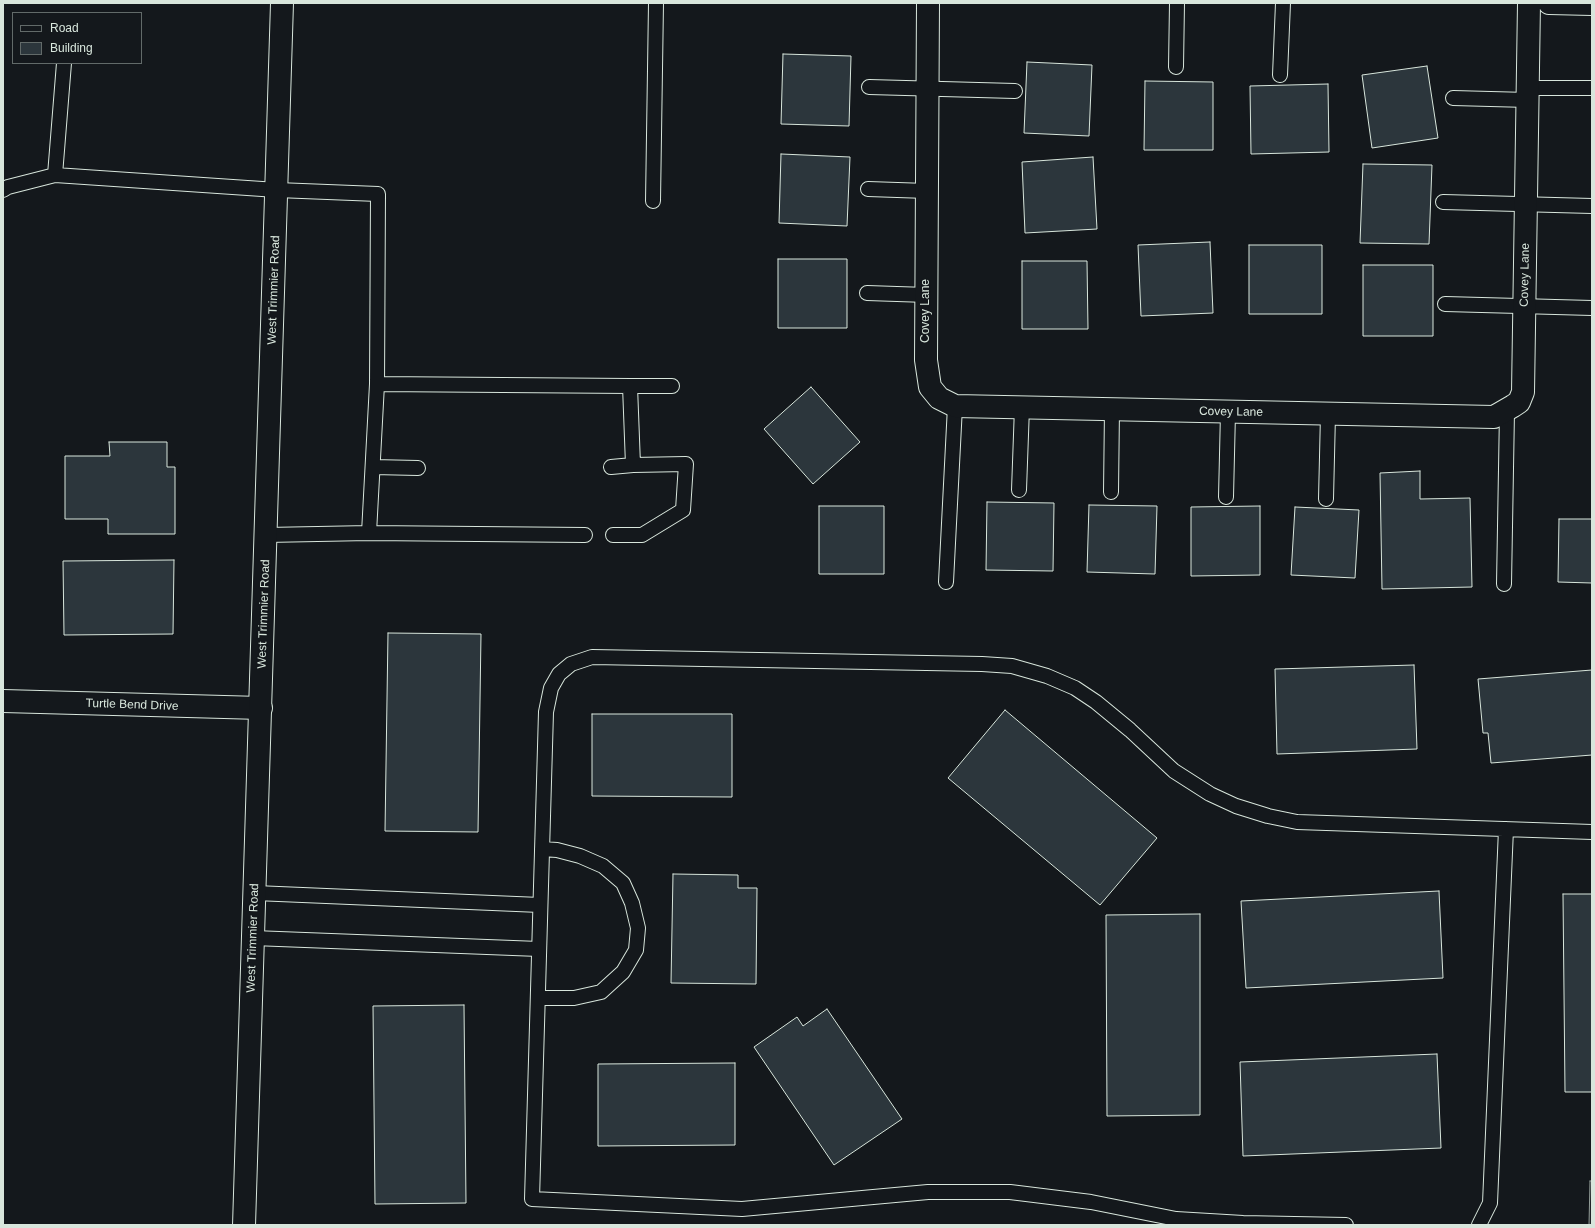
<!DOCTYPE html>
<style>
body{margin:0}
#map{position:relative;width:1595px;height:1228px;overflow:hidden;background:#14181c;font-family:Arial,sans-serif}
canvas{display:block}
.frame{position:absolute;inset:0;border:4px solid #d8e6dc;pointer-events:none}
.legend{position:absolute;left:12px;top:12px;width:130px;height:52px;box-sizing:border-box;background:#14181c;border:1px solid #626a69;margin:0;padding:5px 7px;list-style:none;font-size:12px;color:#d8e6dc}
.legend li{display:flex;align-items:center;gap:8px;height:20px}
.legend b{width:20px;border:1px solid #626a69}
</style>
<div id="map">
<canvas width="1595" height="1228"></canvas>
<div class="frame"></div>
<ul class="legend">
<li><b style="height:5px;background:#14181c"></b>Road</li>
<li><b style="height:11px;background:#2c363c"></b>Building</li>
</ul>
</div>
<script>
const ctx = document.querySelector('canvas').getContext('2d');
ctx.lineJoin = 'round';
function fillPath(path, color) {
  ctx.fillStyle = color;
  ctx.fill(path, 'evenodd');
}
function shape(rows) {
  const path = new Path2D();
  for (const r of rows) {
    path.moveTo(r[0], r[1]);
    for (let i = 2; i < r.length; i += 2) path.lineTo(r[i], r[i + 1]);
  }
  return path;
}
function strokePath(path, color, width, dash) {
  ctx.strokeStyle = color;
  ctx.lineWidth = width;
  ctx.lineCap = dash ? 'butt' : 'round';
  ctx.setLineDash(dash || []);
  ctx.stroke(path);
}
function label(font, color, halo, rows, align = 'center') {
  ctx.font = font + ' Arial,sans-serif';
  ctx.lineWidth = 3;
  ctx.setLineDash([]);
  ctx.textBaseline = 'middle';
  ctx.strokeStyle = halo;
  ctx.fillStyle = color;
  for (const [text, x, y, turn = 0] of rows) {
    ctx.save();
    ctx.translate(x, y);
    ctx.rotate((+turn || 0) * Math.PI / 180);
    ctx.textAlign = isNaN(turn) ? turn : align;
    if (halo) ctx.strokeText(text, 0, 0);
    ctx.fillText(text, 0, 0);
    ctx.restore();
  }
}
const green = shape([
 [1590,1181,1592,1181,1592,1225,1589,1225,1590,1181]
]);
fillPath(green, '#202428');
strokePath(green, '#939e99', 1);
const building = shape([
 [783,54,851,56,849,126,781,124,783,54],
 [1027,62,1092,65,1089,136,1024,133,1027,62],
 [1427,66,1438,138,1372,148,1362,75,1427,66],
 [1145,81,1213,82,1213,150,1144,150,1145,81],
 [1328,84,1329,152,1251,154,1250,86,1328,84],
 [781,154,850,157,847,226,779,223,781,154],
 [1093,157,1097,229,1025,233,1022,162,1093,157],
 [1363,164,1432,165,1429,244,1360,243,1363,164],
 [1210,242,1213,313,1141,316,1138,245,1210,242],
 [1249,245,1322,245,1322,314,1249,314,1249,245],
 [778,259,847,259,847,328,778,328,778,259],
 [1022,261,1087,261,1088,329,1022,329,1022,261],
 [1363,265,1433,265,1433,336,1363,336,1363,265],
 [811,387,860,442,813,484,764,429,811,387],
 [109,442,167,442,167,467,175,467,175,534,108,534,108,519,65,519,65,456,110,456,109,442],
 [1420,471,1420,499,1470,498,1472,587,1382,589,1380,473,1420,471],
 [987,502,1054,503,1053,571,986,570,987,502],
 [1089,505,1157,506,1155,574,1087,572,1089,505],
 [819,506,884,506,884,574,819,574,819,506],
 [1260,506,1260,575,1191,576,1191,507,1260,506],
 [1295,507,1359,510,1355,578,1291,575,1295,507],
 [1559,519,1592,519,1592,583,1558,582,1559,519],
 [174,560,173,634,64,635,63,561,174,560],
 [388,633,481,634,478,832,385,831,388,633],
 [1414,665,1417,749,1277,754,1275,669,1414,665],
 [1592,670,1592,755,1491,763,1488,733,1483,733,1478,679,1592,670],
 [1005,710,1157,838,1100,905,948,778,1005,710],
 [592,714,732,714,732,797,592,796,592,714],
 [673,874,738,875,738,888,757,888,756,984,671,983,673,874],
 [1439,891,1443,978,1246,988,1241,901,1439,891],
 [1563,894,1592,894,1592,1092,1565,1092,1563,894],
 [1200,914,1200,1115,1107,1116,1106,915,1200,914],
 [464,1005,466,1203,375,1204,373,1006,464,1005],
 [827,1009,902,1119,834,1165,754,1047,797,1017,803,1026,827,1009],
 [1437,1054,1441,1148,1243,1156,1240,1062,1437,1054],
 [735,1063,735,1145,598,1146,598,1064,735,1063]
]);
fillPath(building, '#2c363c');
strokePath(building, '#d8e6dc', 1);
const service = shape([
 [64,63,55,175,277,190,378,194,377,384,630,386,633,465,686,464,683,510,642,535,613,535],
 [1176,67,1177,3],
 [1280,75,1283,3],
 [869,87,1015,91],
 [1528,88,1592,88],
 [1453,98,1528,100],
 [868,189,927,191],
 [3,190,8,187,55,175],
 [653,201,656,3],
 [1443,202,1592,206],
 [867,293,927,295],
 [1445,304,1592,308],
 [630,386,672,386],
 [373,467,418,468],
 [611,467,633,465],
 [1019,490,1022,407],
 [1111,492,1112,409],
 [1226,497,1228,412],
 [1326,499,1328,414],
 [369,533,377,384],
 [266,535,369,533,585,535],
 [946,582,955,406],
 [1504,584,1507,411],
 [255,893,540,905],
 [253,938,539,949],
 [538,998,574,998,601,992,623,972,636,950,638,928,632,903,623,883,603,866,580,856,557,850,542,849],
 [1346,1225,1243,1223,1176,1219,1091,1202,1010,1192,928,1192,742,1209,532,1199,546,712,551,688,559,674,571,664,592,657,982,664,1012,666,1047,676,1075,688,1096,702,1130,730,1174,771,1210,794,1236,806,1268,816,1297,822,1592,832],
 [1479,1225,1490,1203,1506,829]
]);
const minor = shape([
 [928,3,926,360,930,387,939,398,955,406,1494,417,1513,406,1519,402,1523,392,1529,3],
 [1549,3,1592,4],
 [3,701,261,708]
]);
const secondary = shape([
 [244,1225,282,3]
]);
strokePath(service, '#d8e6dc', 16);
strokePath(minor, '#d8e6dc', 24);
strokePath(secondary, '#d8e6dc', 24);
strokePath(service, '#14181c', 14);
strokePath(minor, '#14181c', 22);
strokePath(secondary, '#14181c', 22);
label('12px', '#d8e6dc', '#14181c', [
 ["Covey Lane",1525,275,-89],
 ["West Trimmier Road",274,290,-88],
 ["Covey Lane",926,311,-90],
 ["Covey Lane",1231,412,1],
 ["West Trimmier Road",264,614,-88],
 ["Turtle Bend Drive",132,705,2],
 ["West Trimmier Road",253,938,-88]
]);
</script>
